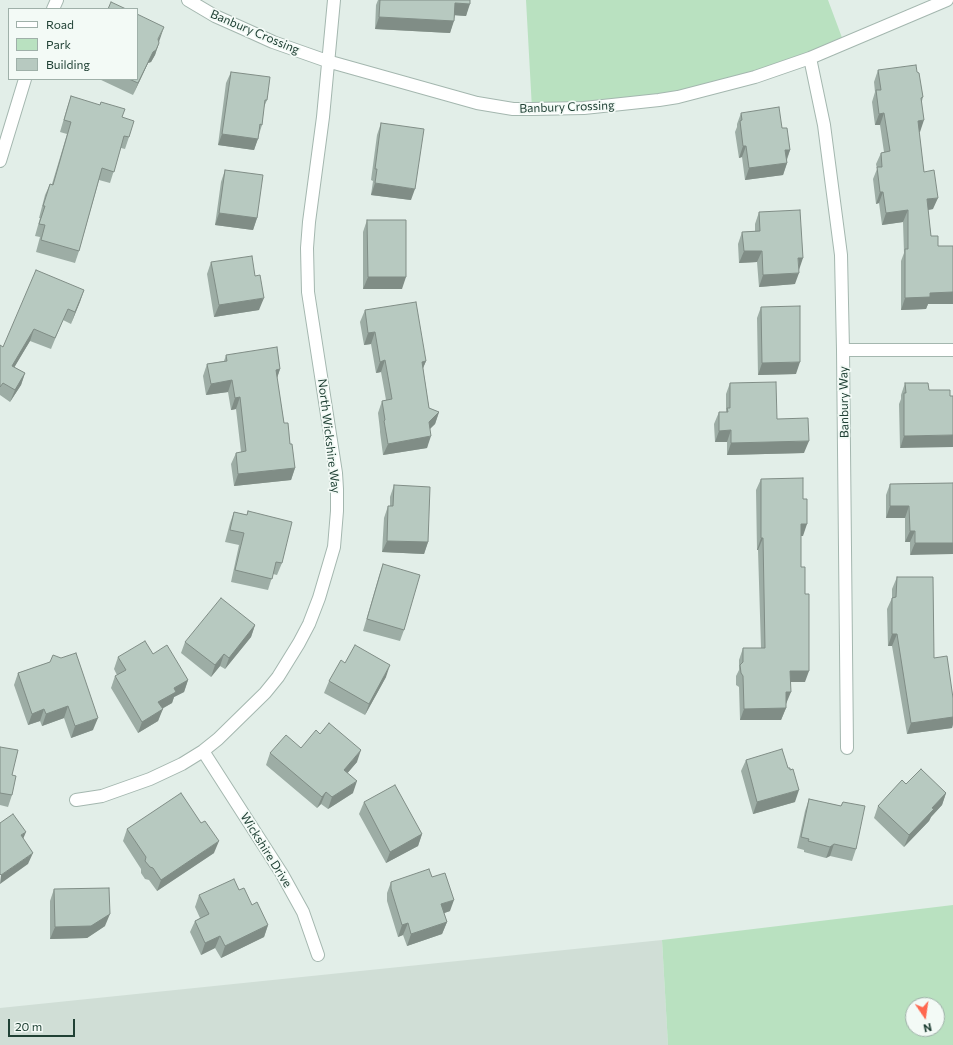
<!DOCTYPE html>
<style>
body{margin:0}
#map{position:relative;width:953px;height:1045px;overflow:hidden;background:#e2eee8;font-family:Commissioner,sans-serif}
canvas{display:block}
.legend{position:absolute;left:8px;top:8px;width:130px;height:72px;box-sizing:border-box;background:#f3faf6;border:1px solid #9fb0a9;margin:0;padding:5px 7px;list-style:none;font-size:12px;color:#204135}
.legend li{display:flex;align-items:center;gap:8px;height:20px}
.legend b{width:20px;border:1px solid #9fb0a9}
.north{position:absolute;left:905px;top:997px;width:40px;height:40px;box-sizing:border-box;background:#f3faf6;border:1px solid #9fb0a9;border-radius:50%;rotate:167deg;font-size:11px;font-weight:700;line-height:16px;text-align:center;color:#204135}
.north::after{content:'';display:block;margin:auto;width:14px;height:18px;background:#ff684f;clip-path:polygon(50% 0,100% 100%,50% 72%,0 100%)}
.scale{position:absolute;left:8px;top:1019px;width:67px;height:18px;box-sizing:border-box;border:2px solid #204135;border-top:0;padding-left:5px;font-size:12px;line-height:14px;white-space:nowrap;color:#204135;-webkit-text-stroke:3px #f3faf6;paint-order:stroke}
</style>
<div id="map">
<canvas width="953" height="1045"></canvas>
<ul class="legend">
<li><b style="height:5px;background:#fff"></b>Road</li>
<li><b style="height:11px;background:#b9e1c0"></b>Park</li>
<li><b style="height:11px;background:#b7c9c0"></b>Building</li>
</ul>
<div class="north">N</div>
<div class="scale">20 m</div>
</div>
<script>
const ctx = document.querySelector('canvas').getContext('2d');
ctx.lineJoin = 'round';
function fillPath(path, color) {
  ctx.fillStyle = color;
  ctx.fill(path, 'evenodd');
}
function shape(rows) {
  const path = new Path2D();
  for (const r of rows) {
    path.moveTo(r[0], r[1]);
    for (let i = 2; i < r.length; i += 2) path.lineTo(r[i], r[i + 1]);
  }
  return path;
}
function strokePath(path, color, width, dash) {
  ctx.strokeStyle = color;
  ctx.lineWidth = width;
  ctx.lineCap = dash ? 'butt' : 'round';
  ctx.setLineDash(dash || []);
  ctx.stroke(path);
}
function label(font, color, halo, rows, align = 'center') {
  ctx.font = font + ' Commissioner,sans-serif';
  ctx.lineWidth = 3.5;
  ctx.setLineDash([]);
  ctx.textBaseline = 'middle';
  ctx.strokeStyle = halo;
  ctx.fillStyle = color;
  for (const [text, x, y, turn = 0] of rows) {
    ctx.save();
    ctx.translate(x, y);
    ctx.rotate((+turn || 0) * Math.PI / 180);
    ctx.textAlign = isNaN(turn) ? turn : align;
    if (halo) ctx.strokeText(text, 0, 0);
    ctx.fillText(text, 0, 0);
    ctx.restore();
  }
}
fillPath(shape([
 [662,940,668,1045,0,1045,0,1008]
]), '#d0ded6');
fillPath(shape([
 [526,0,828,0,844,43,678,97,532,109],
 [953,905,953,1045,668,1045,662,940],
 [913,1005,937,1005,937,1029,913,1029]
]), '#b9e1c0');
const street = shape([
 [188,0,215,16,242,28,273,42,327,61,477,103,513,109,532,109,584,108,659,100,678,97,755,77,810,58,947,0],
 [53,9,57,0],
 [810,58,824,125,841,255,843,350,847,748],
 [0,161,25,79],
 [843,350,953,350],
 [203,751,282,874,303,912,318,955],
 [76,800,102,796,150,779,182,764,203,751,218,739,265,693,278,677,299,643,309,624,319,598,334,547,337,511,337,489,336,473,308,292,307,248,309,222,323,117,334,0]
]);
strokePath(street, '#a4b7af', 14);
strokePath(street, '#fff', 12);
fillPath(shape([
 [378,0,470,0,466,16,455,15,450,33,375,29,376,5],
 [160,39,155,55,151,62,148,63,133,95,99,79,137,79],
 [878,70,917,72,923,97,922,101,920,132,919,132,924,172,933,209,928,210,931,236,938,246,953,246,953,304,928,304,926,309,901,310,901,261,904,253,903,222,882,225,879,203,876,204,873,179,877,169,876,164,881,153,884,152,880,125,875,125,872,102,875,92,874,82],
 [231,72,267,100,264,107,262,125,254,150,218,145,226,83],
 [71,96,122,117,129,137,125,149,121,148,110,183,99,180,79,251,75,263,36,252,40,237,35,236,40,218,39,218,45,195,50,184,52,184,67,134,60,132,67,108],
 [741,113,782,128,790,150,787,160,787,163,783,175,745,180,742,157,739,158,735,132,737,127,737,124],
 [381,123,411,200,371,195,373,181,371,180,377,135],
 [225,170,257,218,253,230,215,225,221,182],
 [759,212,795,284,759,287,757,262,739,263,738,244,742,232,755,231,755,224],
 [367,220,402,289,363,289,363,232],
 [211,262,259,310,214,317,207,274],
 [84,290,71,324,63,320,51,349,30,341,14,367,25,373,21,385,10,402,0,395,0,345,3,347],
 [761,307,796,374,758,375,757,318],
 [365,310,426,361,423,368,429,408,439,412,435,424,430,428,427,448,383,455,380,432,380,430,378,413,382,401,386,400,381,372,376,373,371,344,364,345,360,322],
 [226,355,280,369,277,378,284,423,290,444,295,468,291,480,234,486,231,464,236,453,241,452,236,409,231,410,228,392,206,395,203,376,207,364,224,361],
 [730,383,777,419,804,453,727,455,727,442,715,442,714,424,719,412,726,412,726,394],
 [905,383,928,383,900,448,899,404,901,399,901,395],
 [761,479,803,536,801,536,801,567,805,682,791,682,786,704,786,708,781,720,740,720,739,687,736,685,736,676,739,670,739,660,743,648,761,648,758,550,757,550,756,490],
 [953,483,910,555,910,542,905,542,905,518,886,518,886,495,890,484],
 [394,485,428,542,424,554,382,552,384,518,388,506,390,506,390,497],
 [248,511,282,563,277,575,273,574,268,590,231,582,239,545,225,542,230,523,234,512,247,515],
 [383,564,404,630,400,641,363,631,379,576],
 [897,577,934,658,953,698,953,724,952,728,907,734,892,646,888,646,887,609,892,598,892,589],
 [255,625,251,637,225,669,220,666,211,677,181,653,185,642],
 [153,654,188,680,184,692,174,697,172,703,162,709,158,721,138,733,111,688,115,676,117,675,114,669,118,657],
 [50,662,93,730,71,738,64,718,42,726,40,721,28,725,14,685,18,673],
 [345,663,386,677,365,715,324,693,329,681],
 [0,747,12,775,12,795,8,807,0,805],
 [301,748,357,762,347,773,353,793,328,809,321,804,317,808,266,765,270,753],
 [746,760,795,802,753,814,741,771],
 [906,784,946,793,942,805,931,817,929,821,904,847,874,818,878,806],
 [809,799,841,806,843,802,856,849,852,861,830,856,826,858,804,852,804,850,797,848,805,811],
 [364,802,422,834,418,846,386,863,359,814],
 [127,829,214,853,157,891,149,880,145,879,141,873,141,869,123,841],
 [432,877,450,911,444,913,447,922,442,934,407,946,403,935,398,937,387,901,387,893,391,882],
 [54,889,105,926,87,938,50,939,50,901],
 [239,890,252,905,268,925,264,937,221,958,215,948,201,955,190,932,195,921,200,918,195,907,199,895]
]), '#9dada5');
fillPath(shape([
 [455,3,470,4,466,16,451,15],
 [379,17,454,21,450,33,375,29],
 [164,27,160,39,154,51,159,43,155,55,151,62,148,63,133,95,138,83],
 [884,113,880,125,875,125,879,114],
 [924,120,920,132,914,132,918,121],
 [222,134,258,139,254,150,218,145],
 [743,146,746,146,742,157,739,158],
 [785,150,790,150,786,161],
 [787,163,783,175,745,180,749,168],
 [375,183,415,189,411,200,371,195],
 [880,192,883,192,879,203,876,204],
 [938,198,933,209,922,211,927,199],
 [908,210,903,222,882,225,886,213],
 [219,213,257,218,253,230,215,225],
 [744,251,762,251,757,262,739,263],
 [798,258,803,258,799,270],
 [799,273,795,284,759,287,763,275],
 [368,277,406,277,402,289,363,289],
 [84,290,80,302,71,324,75,312],
 [953,292,953,304,928,304,926,309,901,310,905,298,930,293],
 [264,298,259,310,214,317,219,305],
 [34,329,30,341,8,378,12,366],
 [375,332,371,344,364,345,368,333],
 [385,360,381,372,376,373,380,362],
 [426,361,421,373,422,362],
 [800,362,796,374,758,375,762,363],
 [280,369,276,381,276,370],
 [25,373,21,385,10,402,15,390],
 [232,380,228,392,206,395,211,384],
 [240,397,236,409,231,410,235,398],
 [439,412,435,424,425,434,429,422],
 [731,430,727,442,715,442,719,431],
 [953,435,953,447,900,448,904,436],
 [431,436,427,448,383,455,388,444],
 [809,441,804,453,727,455,731,443],
 [295,468,291,480,234,486,238,474],
 [890,506,909,506,905,518,886,518],
 [801,524,807,524,803,536,797,536],
 [910,531,915,531,910,542,905,542],
 [761,538,763,538,758,550,757,550],
 [387,541,428,542,424,554,382,552],
 [915,543,953,543,953,554,910,555],
 [255,625,251,637,225,669,229,658],
 [892,634,897,634,892,646,888,646],
 [224,654,220,666,211,677,215,665],
 [390,665,386,677,365,715,369,704],
 [790,671,809,671,805,682,786,682],
 [188,680,184,692,174,697,172,703,154,713,158,702,174,688],
 [786,692,791,692,786,704,781,704],
 [68,706,64,718,42,726,46,714],
 [786,708,781,720,740,720,744,709],
 [44,709,40,721,28,725,32,714],
 [163,709,158,721,138,733,142,722],
 [953,717,953,724,952,728,907,734,911,723],
 [98,718,93,730,71,738,75,726],
 [361,750,357,762,340,782,344,770],
 [357,781,353,793,328,809,332,797],
 [799,790,795,802,753,814,757,802],
 [326,792,321,804,317,808,322,797],
 [946,793,942,805,931,817,929,821,904,847,909,835,932,808],
 [26,832,21,844,21,835],
 [422,834,418,846,386,863,390,852],
 [219,841,214,853,157,891,161,880],
 [834,844,830,856,826,858,830,847],
 [33,853,28,864,0,884,1,875],
 [454,900,450,911,436,916,441,904],
 [110,914,105,926,87,938,50,939,55,927],
 [447,922,442,934,407,946,411,934],
 [408,923,403,935,398,937,402,925],
 [268,925,264,937,221,958,225,946],
 [220,936,215,948,201,955,205,943]
]), '#808d86');
const building = shape([
 [380,0,470,0,470,4,455,3,454,21,379,17,380,0],
 [111,2,126,9,108,9,111,2],
 [137,14,164,27,158,39,159,43,156,50,153,52,138,83,129,79,137,79,137,14],
 [916,65,917,72,919,73,923,97,921,98,924,120,918,121,924,172,934,170,938,198,927,199,931,236,938,236,938,246,953,246,953,292,930,293,930,297,905,298,905,249,908,249,908,210,886,213,883,192,880,192,877,167,882,167,881,153,890,151,884,113,879,114,876,90,881,90,878,70,916,65],
 [231,72,270,77,267,100,265,100,262,125,260,124,258,139,222,134,231,72],
 [71,96,100,105,101,102,125,109,122,117,134,121,129,137,124,136,114,172,102,168,79,251,41,240,45,225,39,224,45,206,43,206,50,184,53,185,71,122,64,120,71,96],
 [779,107,782,128,787,128,790,150,785,150,787,163,749,168,746,146,743,146,740,121,742,120,741,113,779,107],
 [381,123,424,129,415,189,375,183,377,169,375,169,381,123],
 [225,170,263,175,257,218,219,213,225,170],
 [800,210,803,258,798,258,799,273,763,275,762,251,744,251,742,232,760,231,759,212,800,210],
 [367,220,406,220,406,277,368,277,367,220],
 [252,256,255,276,260,275,264,298,219,305,211,262,252,256],
 [36,270,84,290,75,312,68,309,55,338,34,329,12,366,25,373,15,390,3,383,0,387,0,345,3,347,36,270],
 [416,302,426,361,422,362,429,408,439,412,429,422,431,436,388,444,384,421,385,420,382,401,392,399,385,360,380,362,375,332,368,333,365,310,416,302],
 [800,306,800,362,762,363,761,307,800,306],
 [277,347,280,369,276,370,284,423,288,423,290,444,292,444,295,468,238,474,236,453,246,451,240,397,235,398,232,380,211,384,207,364,227,361,226,355,277,347],
 [776,382,777,419,808,418,809,441,731,443,731,430,719,431,719,412,728,412,727,408,730,408,730,383,776,382],
 [905,383,928,383,929,390,950,390,950,396,953,396,953,435,904,436,904,393,906,393,905,383],
 [803,478,803,499,807,499,807,524,801,524,801,567,805,567,805,594,809,594,809,671,790,671,791,692,786,692,786,708,744,709,743,676,741,673,740,665,743,662,743,648,765,648,763,538,761,538,761,479,803,478],
 [953,483,953,543,915,543,915,531,910,531,909,506,890,506,890,484,953,483],
 [394,485,430,487,428,542,387,541,388,506,393,506,394,485],
 [248,511,292,522,282,563,276,562,272,579,235,570,244,533,230,530,234,512,247,515,248,511],
 [383,564,420,575,404,630,367,619,383,564],
 [897,577,933,577,934,658,947,656,953,698,953,717,911,723,897,634,892,634,892,598,896,597,897,577],
 [221,598,255,625,229,658,224,654,215,665,185,642,221,598],
 [145,641,153,654,167,645,188,680,174,688,176,692,158,702,163,709,142,722,115,676,126,670,118,657,145,641],
 [355,645,390,665,369,704,329,681,341,660,345,663,355,645],
 [76,653,98,718,75,726,68,706,46,714,44,709,32,714,18,673,50,662,53,655,61,658,76,653],
 [329,723,361,750,344,770,357,781,332,797,326,792,322,797,270,753,286,735,301,748,316,730,320,734,329,723],
 [0,747,18,750,12,775,16,776,12,795,0,793,0,747],
 [782,749,788,768,790,768,790,770,793,769,799,790,757,802,746,760,782,749],
 [921,769,946,793,932,808,934,809,909,835,878,806,902,780,906,784,921,769],
 [395,785,422,834,390,852,364,802,395,785],
 [181,793,201,823,205,821,219,841,161,880,153,868,150,867,145,861,146,857,127,829,181,793],
 [809,799,841,806,843,802,865,806,856,849,834,844,830,847,808,841,809,839,801,837,809,799],
 [13,814,26,832,21,835,33,853,1,875,0,874,0,823,13,814],
 [429,869,432,877,445,873,454,900,441,904,447,922,411,934,408,923,402,925,391,889,391,882,429,869],
 [234,879,239,890,244,888,252,905,257,902,268,925,225,946,220,936,205,943,195,921,209,914,199,895,234,879],
 [109,888,110,914,91,926,55,927,54,889,109,888]
]);
fillPath(building, '#b7c9c0');
strokePath(building, '#808d86', 1);
label('12px', '#204135', '#f3faf6', [
 ["Banbury Crossing",255,32,23],
 ["Banbury Crossing",567,107,-2],
 ["Banbury Way",844,402,-91],
 ["North Wickshire Way",329,436,83],
 ["Wickshire Drive",266,850,58]
]);
</script>
